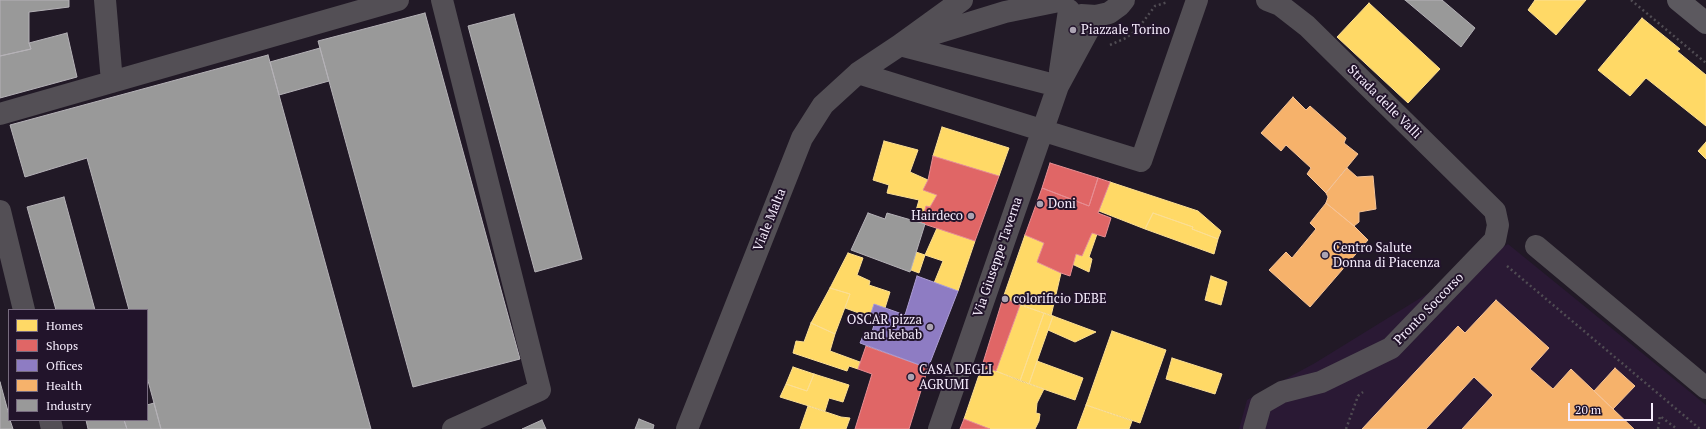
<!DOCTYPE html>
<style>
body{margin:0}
#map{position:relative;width:1706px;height:429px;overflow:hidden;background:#211926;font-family:"PT Serif",serif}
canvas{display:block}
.legend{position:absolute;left:8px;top:309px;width:140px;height:112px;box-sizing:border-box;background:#22142b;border:1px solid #776b7f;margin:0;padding:5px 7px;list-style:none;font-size:12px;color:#f6edfd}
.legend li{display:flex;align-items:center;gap:8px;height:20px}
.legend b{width:20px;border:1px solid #776b7f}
.scale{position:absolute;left:1568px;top:403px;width:85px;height:18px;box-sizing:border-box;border:2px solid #f6edfd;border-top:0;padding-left:5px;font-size:12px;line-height:14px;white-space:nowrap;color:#f6edfd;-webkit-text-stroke:3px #22142b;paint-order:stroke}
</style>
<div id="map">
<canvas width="1706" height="429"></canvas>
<ul class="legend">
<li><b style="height:11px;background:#ffd966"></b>Homes</li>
<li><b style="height:11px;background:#e06666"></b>Shops</li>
<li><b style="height:11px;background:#8e7cc3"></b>Offices</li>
<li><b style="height:11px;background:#f6b26b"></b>Health</li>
<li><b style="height:11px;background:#999"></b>Industry</li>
</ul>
<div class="scale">20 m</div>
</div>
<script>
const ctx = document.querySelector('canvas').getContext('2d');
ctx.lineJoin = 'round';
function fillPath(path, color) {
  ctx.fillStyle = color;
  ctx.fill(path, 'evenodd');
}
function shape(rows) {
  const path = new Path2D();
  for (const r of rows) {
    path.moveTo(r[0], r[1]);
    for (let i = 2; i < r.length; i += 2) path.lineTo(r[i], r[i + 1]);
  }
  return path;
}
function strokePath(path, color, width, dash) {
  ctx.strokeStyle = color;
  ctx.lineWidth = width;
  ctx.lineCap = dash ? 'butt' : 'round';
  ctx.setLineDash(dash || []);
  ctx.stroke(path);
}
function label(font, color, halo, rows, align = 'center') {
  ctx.font = font + ' "PT Serif",serif';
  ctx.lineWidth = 4;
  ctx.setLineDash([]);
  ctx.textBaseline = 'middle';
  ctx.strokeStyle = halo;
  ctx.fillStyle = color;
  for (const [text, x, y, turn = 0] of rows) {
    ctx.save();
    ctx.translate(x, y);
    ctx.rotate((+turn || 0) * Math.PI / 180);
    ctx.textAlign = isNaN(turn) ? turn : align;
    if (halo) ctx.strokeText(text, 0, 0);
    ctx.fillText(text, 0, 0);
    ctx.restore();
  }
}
fillPath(shape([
 [1508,244,1706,405,1706,429,1239,429,1247,400,1315,363]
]), '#2a1934');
const homes = shape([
 [1535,0,1586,0,1556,35,1528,10,1535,0],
 [1369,3,1440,69,1408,103,1337,37,1369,3],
 [1642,18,1680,49,1677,51,1706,75,1706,126,1646,78,1630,96,1598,70,1642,18],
 [942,127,1009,148,999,176,933,156,942,127],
 [884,141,918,150,910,172,928,180,923,190,937,195,930,207,926,206,921,223,913,221,919,200,887,193,889,185,873,180,884,141],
 [1706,142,1706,159,1698,151,1706,142],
 [1110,182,1198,211,1221,231,1218,239,1192,229,1193,227,1153,213,1145,229,1099,211,1110,182],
 [1153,213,1193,227,1192,229,1218,239,1214,254,1145,229,1153,213],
 [937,228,975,241,958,291,934,283,943,261,925,255,937,228],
 [1092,233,1097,234,1089,257,1092,259,1089,272,1072,264,1076,254,1082,256,1092,233],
 [1025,235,1044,243,1037,262,1061,273,1051,316,1003,298,1025,235],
 [916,252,925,255,919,273,911,270,916,252],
 [848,253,863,258,857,275,870,281,869,285,890,292,885,308,874,304,870,317,845,308,850,294,830,288,848,253],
 [1211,276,1227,282,1221,305,1205,300,1211,276],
 [830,288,850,294,835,334,811,323,830,288],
 [1020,305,1044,313,1020,381,996,371,1020,305],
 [1044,313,1053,316,1029,384,1020,381,1044,313],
 [1053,316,1096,332,1075,342,1048,330,1053,316],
 [811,323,835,334,830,351,860,362,858,369,849,366,847,371,793,353,796,341,804,342,811,323],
 [1112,331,1166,350,1140,423,1086,405,1112,331],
 [1172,358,1222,374,1215,394,1166,379,1172,358],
 [1037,361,1083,378,1075,400,1029,384,1037,361],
 [982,366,1044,389,1037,403,1036,413,1040,414,1039,421,1035,429,990,429,964,419,982,366],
 [793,367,814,374,807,391,786,384,793,367],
 [814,374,849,385,843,402,829,398,825,411,780,397,786,384,807,391,814,374],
 [1086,405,1132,421,1129,429,1077,429,1086,405],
 [808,406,841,417,850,418,846,429,800,429,808,406]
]);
fillPath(homes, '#ffd966');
strokePath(homes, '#fcdf93', 1);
const shops = shape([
 [933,156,999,176,975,241,921,223,926,206,930,207,937,195,923,190,928,180,933,156],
 [1050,163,1098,178,1089,206,1042,188,1050,163],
 [1098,178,1110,182,1098,213,1111,218,1105,237,1092,233,1082,256,1076,254,1070,276,1061,273,1037,262,1044,243,1025,235,1042,188,1089,206,1098,178],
 [1003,298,1020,305,996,371,982,366,1003,298],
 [866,346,928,368,909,429,855,429,872,374,858,369,866,346],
 [964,419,990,429,960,429,964,419]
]);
fillPath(shops, '#e06666');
strokePath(shops, '#e78e93', 1);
const offices = shape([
 [917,276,958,291,928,368,860,343,863,336,870,338,877,315,871,313,874,304,905,315,917,276]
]);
fillPath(offices, '#8e7cc3');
strokePath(offices, '#ad9ed4', 1);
const health = shape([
 [1293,97,1306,110,1310,106,1346,138,1344,143,1358,154,1326,193,1307,174,1311,168,1286,145,1281,151,1261,133,1293,97],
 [1347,168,1357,177,1373,176,1376,209,1359,212,1359,222,1354,226,1326,203,1328,197,1326,193,1347,168],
 [1326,203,1354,226,1368,240,1310,307,1269,270,1286,252,1292,258,1316,229,1310,223,1326,203],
 [1496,300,1549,348,1530,369,1553,389,1571,369,1634,429,1462,429,1493,395,1474,377,1426,429,1362,429,1458,326,1465,333,1496,300],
 [1615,368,1635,386,1613,409,1594,391,1615,368]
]);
fillPath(health, '#f6b26b');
strokePath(health, '#f6c497', 1);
const industry = shape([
 [0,0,69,0,69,7,29,12,29,43,31,49,0,56,0,0],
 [1405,0,1442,0,1475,28,1461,47,1405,0],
 [425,13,520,359,413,387,318,41,425,13],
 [514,14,582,259,535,272,468,26,514,14],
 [67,33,77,77,0,98,0,56,31,49,29,43,67,33],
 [320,48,329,81,279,95,270,62,320,48],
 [268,55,371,429,161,429,147,377,147,310,129,310,87,158,25,177,10,125,268,55],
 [64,197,95,310,56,310,27,207,64,197],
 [868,213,885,219,887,213,925,224,910,272,851,250,868,213],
 [0,382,9,415,9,420,10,420,13,429,0,429,0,382],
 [154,403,161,429,127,429,124,420,147,420,147,405,154,403],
 [639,419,654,425,653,429,635,429,639,419],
 [86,420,124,420,127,429,88,429,86,420],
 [542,420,546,429,522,429,542,420]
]);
fillPath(industry, '#999');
strokePath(industry, '#b5b2b7', 1);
strokePath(shape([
 [1631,0,1706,63],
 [1110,45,1126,38,1137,30,1155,6,1168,2],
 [1507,266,1700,429],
 [1346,429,1358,396,1363,392],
 [1658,429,1660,416,1677,429]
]), '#504c53', 2.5, [2, 3]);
strokePath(shape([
 [105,0,112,82],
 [442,0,540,390,453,429],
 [1081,15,1096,16,1109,13,1120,5,1124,0],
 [917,39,1005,12,1059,1],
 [900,45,1058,86],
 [1060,71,1069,10],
 [858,73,1141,161,1197,0],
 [0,114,398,0],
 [0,211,24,310],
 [1536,246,1706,388],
 [50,420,52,429],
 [687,429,802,138,823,105,858,73,900,45,962,0],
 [939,429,1058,86,1096,16],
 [1254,429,1261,404,1282,392,1321,382,1391,348,1495,240,1498,225,1495,211,1307,26,1280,5,1267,0]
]), '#534f55', 22);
strokePath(shape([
 [1678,0,1706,23]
]), '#5c595f', 22);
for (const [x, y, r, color] of [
 [1073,30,4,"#aba3b2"],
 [1040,204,4,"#aba3b2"],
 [971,216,4,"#aba3b2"],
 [1325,255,4,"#aba3b2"],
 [1005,299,4,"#aba3b2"],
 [930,327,4,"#aba3b2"],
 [911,377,4,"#aba3b2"]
]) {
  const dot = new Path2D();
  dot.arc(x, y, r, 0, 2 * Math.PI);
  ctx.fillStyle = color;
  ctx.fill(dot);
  strokePath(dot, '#22142b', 1.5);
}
label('13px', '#f6edfd', '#22142b', [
 ["Piazzale Torino",1081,30],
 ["Doni",1048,204],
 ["Hairdeco",963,216,"right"],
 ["Centro Salute",1333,248],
 ["Donna di Piacenza",1333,263],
 ["colorificio DEBE",1013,299],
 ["OSCAR pizza",922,320,"right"],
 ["and kebab",922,335,"right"],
 ["CASA DEGLI",919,370],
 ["AGRUMI",919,385]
], 'left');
label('13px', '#f6edfd', '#22142b', [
 ["Strada delle Valli",1384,102,45],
 ["Viale Malta",770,220,-68],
 ["Via Giuseppe Taverna",998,257,-71],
 ["Pronto Soccorso",1429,309,-46]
]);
</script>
